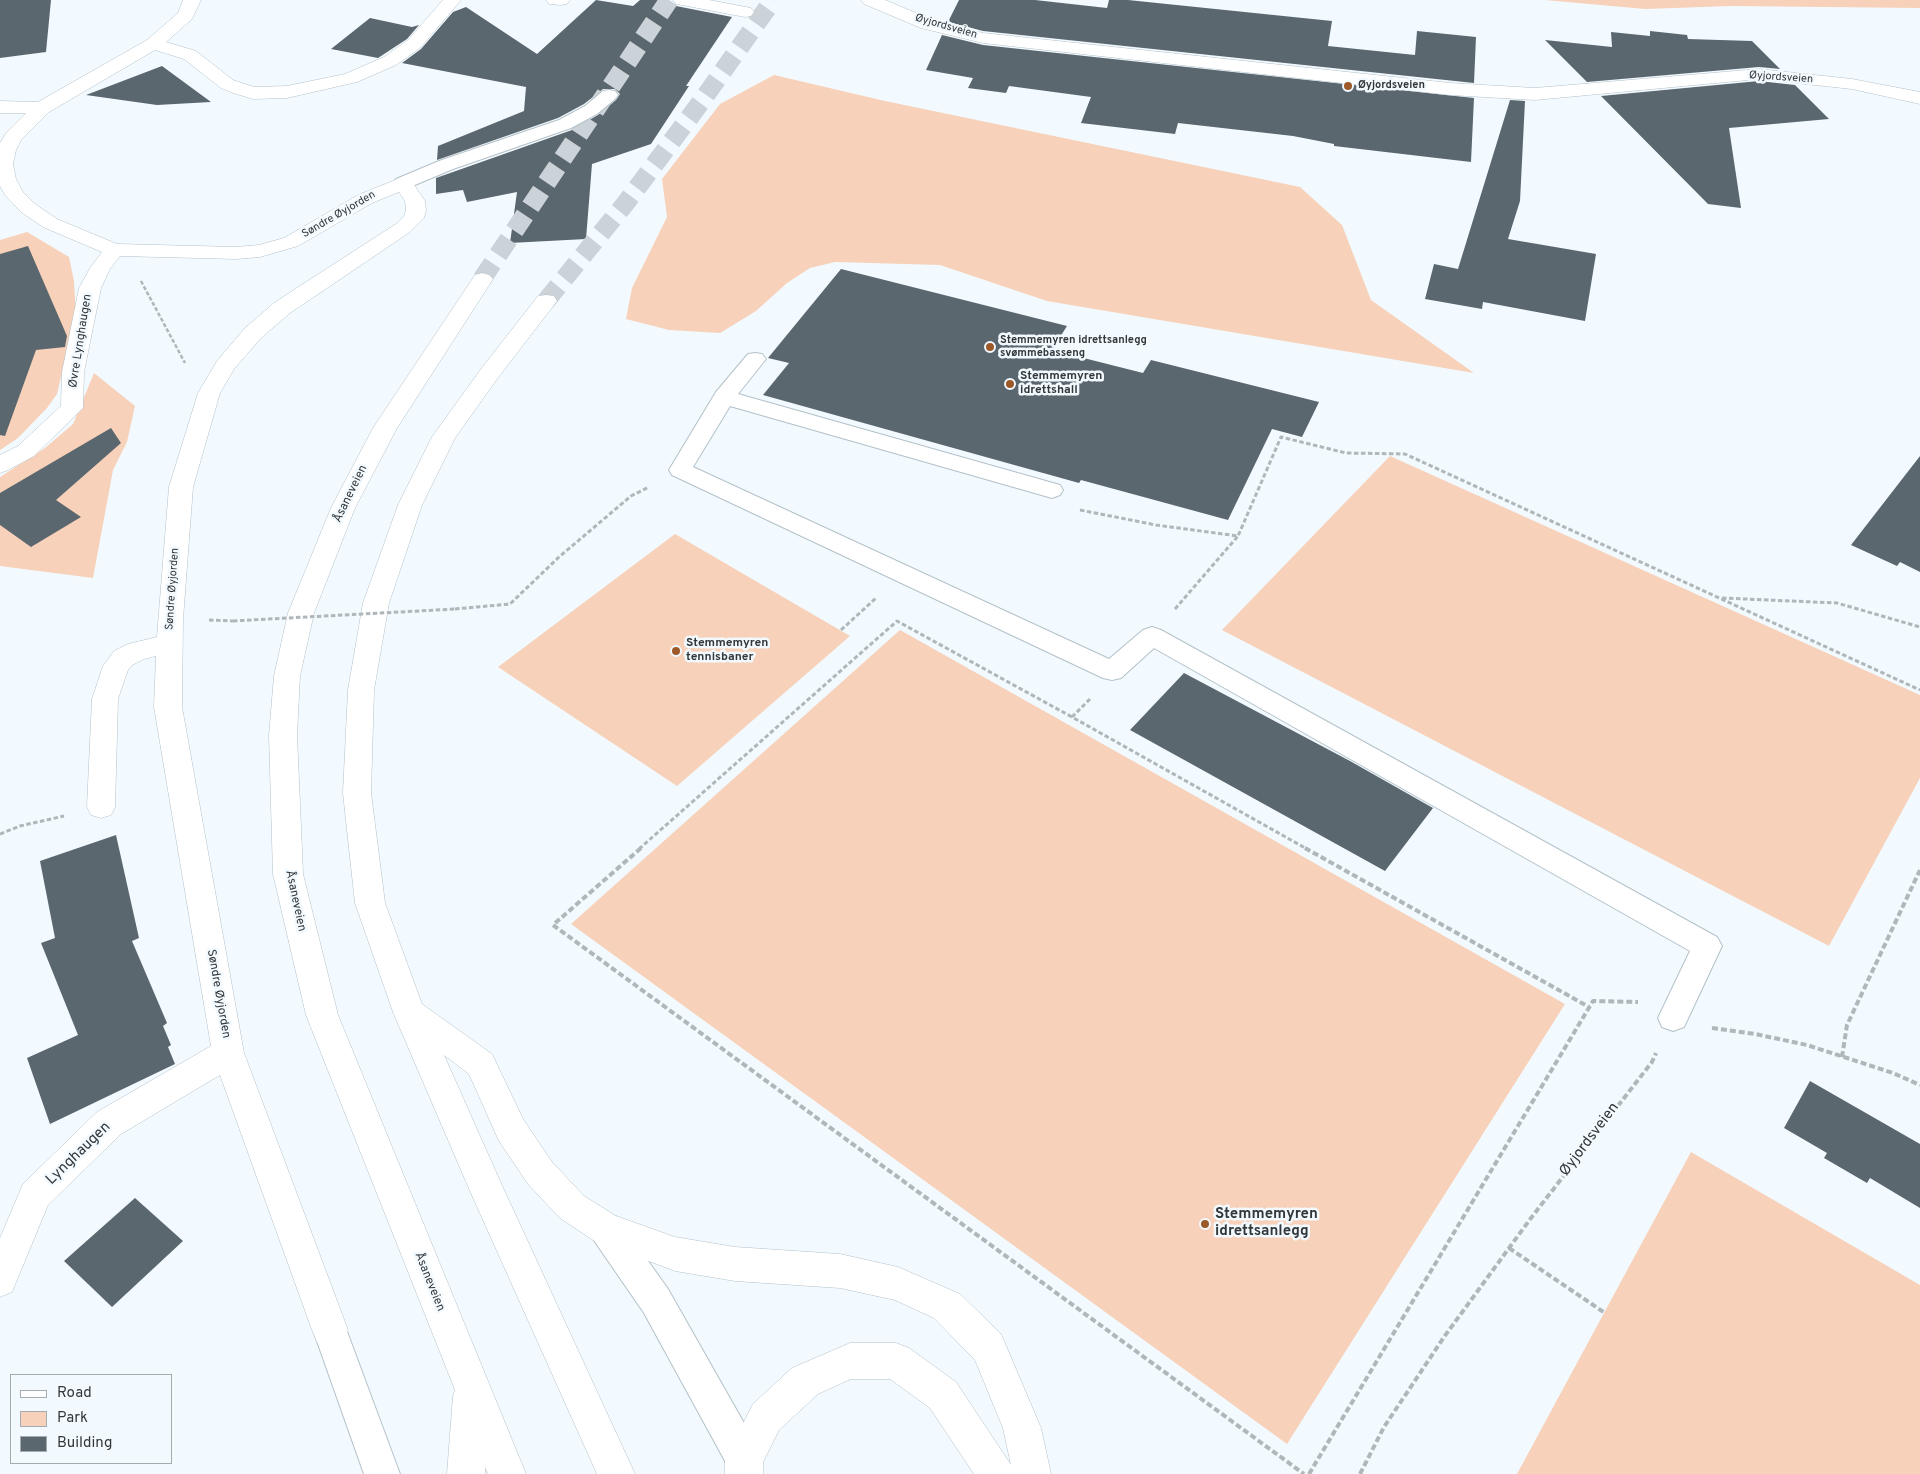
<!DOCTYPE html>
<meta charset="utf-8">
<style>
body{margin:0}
#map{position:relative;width:1920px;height:1474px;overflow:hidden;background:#f2faff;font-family:Overpass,sans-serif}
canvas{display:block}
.legend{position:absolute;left:10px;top:1374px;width:162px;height:90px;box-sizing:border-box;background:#f2faff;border:1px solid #a5acb0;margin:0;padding:6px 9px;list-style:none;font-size:15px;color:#32373a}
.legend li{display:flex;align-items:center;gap:10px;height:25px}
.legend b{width:25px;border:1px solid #a5acb0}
</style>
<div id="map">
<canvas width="1920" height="1474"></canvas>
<ul class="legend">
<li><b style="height:6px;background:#fff"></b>Road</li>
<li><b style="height:14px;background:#f7d1b9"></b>Park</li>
<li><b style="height:14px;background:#5b676e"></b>Building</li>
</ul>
</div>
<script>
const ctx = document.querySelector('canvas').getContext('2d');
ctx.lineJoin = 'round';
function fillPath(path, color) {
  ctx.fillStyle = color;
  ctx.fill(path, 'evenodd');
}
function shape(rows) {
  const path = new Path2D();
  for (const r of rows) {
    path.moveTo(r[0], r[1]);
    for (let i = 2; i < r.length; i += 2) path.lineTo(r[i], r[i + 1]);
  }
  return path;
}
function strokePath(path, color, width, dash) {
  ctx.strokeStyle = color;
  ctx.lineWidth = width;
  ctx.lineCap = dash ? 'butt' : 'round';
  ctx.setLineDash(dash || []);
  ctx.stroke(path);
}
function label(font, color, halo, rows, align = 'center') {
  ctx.font = font + ' Overpass,sans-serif';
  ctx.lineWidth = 5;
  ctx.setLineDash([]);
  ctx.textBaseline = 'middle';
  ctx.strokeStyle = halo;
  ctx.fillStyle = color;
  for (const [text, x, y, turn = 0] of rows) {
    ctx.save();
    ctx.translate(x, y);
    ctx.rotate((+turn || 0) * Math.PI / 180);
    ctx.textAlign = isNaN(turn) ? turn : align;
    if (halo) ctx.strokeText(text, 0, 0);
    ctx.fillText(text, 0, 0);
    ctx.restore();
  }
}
fillPath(shape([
 [1545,0,1920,0,1920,8,1731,6,1645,9],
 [774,75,885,101,1300,187,1342,225,1371,300,1474,373,1047,301,940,265,835,262,810,268,787,283,756,311,720,333,669,330,626,319,632,288,667,217,662,179,720,104],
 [27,232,69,257,74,281,76,314,57,394,47,408,18,438,0,450,0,240],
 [94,373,135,406,127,442,113,470,93,578,0,566,0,477,45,448,73,424],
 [1390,456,1920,695,1920,778,1829,946,1222,630],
 [675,534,850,636,677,786,498,667],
 [900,630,1565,1004,1287,1444,571,924],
 [1691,1152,1920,1285,1920,1474,1517,1474]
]), '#f7d1b9');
fillPath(shape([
 [0,0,51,0,46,52,0,58],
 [596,0,633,6,640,0,657,0,673,3,676,6,732,17,686,86,689,86,651,144,592,164,586,239,510,243,517,192,467,202,463,190,436,194,436,178,572,130,598,115,616,100,620,94,615,89,603,89,584,104,558,118,437,160,438,146,524,111,526,87,402,63,421,49,453,12,466,7,537,54],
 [959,0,1035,0,1107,8,1109,0,1128,0,1332,21,1328,46,1415,55,1417,31,1476,37,1474,83,983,31,948,22],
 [370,18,412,27,419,25,407,39,378,58,331,49],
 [1650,31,1687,35,1688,39,1752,41,1780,69,1759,67,1587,82,1545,40,1612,47,1611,32,1650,36],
 [942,35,983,45,1474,98,1471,162,1334,146,1334,144,1293,136,1178,123,1175,134,1081,123,1091,97,1009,86,1006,93,968,88,973,78,926,70],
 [162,66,211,102,157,105,86,95],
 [1759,81,1795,85,1829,119,1729,128,1741,208,1708,204,1601,96],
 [1510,100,1525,101,1520,201,1508,239,1596,254,1585,321,1483,302,1482,309,1425,299,1434,264,1458,269],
 [28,246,67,336,65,347,36,350,5,436,0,435,0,254],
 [841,269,1067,326,1052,350,1143,373,1151,360,1319,402,1302,437,1272,429,1228,520,1081,480,1079,483,763,395,789,363,768,358],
 [111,428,121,443,56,500,81,517,31,547,0,525,0,493],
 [1920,456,1920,572,1900,562,1897,566,1851,545],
 [1184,673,1350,761,1433,808,1385,871,1130,730],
 [116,835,139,938,132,941,167,1023,163,1026,171,1045,168,1047,175,1064,50,1124,27,1058,78,1035,41,943,55,938,40,861],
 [1810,1081,1920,1144,1920,1208,1870,1178,1867,1183,1824,1158,1827,1153,1784,1128],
 [135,1198,183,1241,112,1307,64,1261]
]), '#5b676e');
strokePath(shape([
 [482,279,669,0],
 [546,301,625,204,701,102,773,0]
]), '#ccd3d8', 19, [19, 10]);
const lane = shape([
 [609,90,615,91,618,95,615,99,597,114,571,128,453,169,410,187,403,189,396,187,394,183,396,179,439,161,559,120,585,106,603,91,609,90],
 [755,353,762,354,766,359,738,394,1060,485,1063,490,1060,495,1052,498,730,406,693,467,1109,659,1143,630,1152,627,1161,630,1717,937,1722,946,1684,1027,1673,1031,1662,1027,1658,1018,1690,951,1154,648,1121,678,1112,680,1103,678,672,475,669,470,716,392,748,354,755,353],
 [605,1212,617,1217,668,1289,757,1446,762,1459,757,1472,751,1474,737,1474,731,1472,644,1313,593,1239,589,1228,593,1217,605,1212],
 [330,1313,342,1318,400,1474,364,1474,313,1330,318,1318,330,1313]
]);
const street = shape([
 [183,0,201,0,192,19,166,42,196,51,233,80,254,87,287,86,345,74,384,57,408,40,443,0,461,0,420,48,396,65,357,82,287,98,253,99,233,93,221,88,184,59,155,50,49,112,21,140,16,150,13,164,16,179,23,192,35,204,57,219,117,244,236,247,259,245,284,238,358,195,403,177,410,179,425,201,426,210,424,218,410,232,290,313,261,338,234,369,220,393,193,487,183,619,182,707,244,1053,348,1330,343,1342,330,1348,317,1342,312,1330,220,1075,121,1134,48,1205,12,1292,0,1297,0,1238,23,1184,97,1112,211,1046,154,707,156,656,144,659,132,665,128,670,118,699,115,807,111,815,101,818,91,815,87,807,92,699,103,666,114,651,128,644,157,637,169,487,198,393,217,361,245,328,274,303,303,284,396,224,404,216,406,210,405,201,399,192,372,203,298,246,260,257,236,259,120,256,110,269,101,288,84,372,83,408,34,456,8,470,0,473,0,455,18,446,61,406,62,372,79,288,90,268,102,252,43,227,21,212,5,195,0,186,0,143,6,133,26,113,0,113,0,101,38,102,147,40,178,13,183,0],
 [546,0,570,0,567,4,561,5,549,4,546,0],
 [673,0,709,0,751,8,754,12,751,16,745,17,682,5,676,4,673,0]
]);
const secondary = shape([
 [861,0,885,0,933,20,983,33,1450,83,1535,88,1759,69,1852,79,1920,92,1920,104,1852,89,1759,79,1535,100,1450,95,983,43,921,28,864,4,861,0]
]);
const highway = shape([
 [482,273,489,275,493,279,397,428,355,508,314,613,300,676,297,735,303,874,338,1015,526,1474,488,1474,485,1467,485,1474,447,1474,453,1396,455,1390,306,1015,273,874,269,735,274,676,288,613,331,508,373,428,475,275,482,273],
 [546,295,554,296,557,301,497,379,455,438,422,505,389,603,374,690,371,793,385,903,422,1004,492,1054,523,1119,552,1162,584,1196,616,1216,675,1237,735,1247,840,1254,898,1267,960,1294,1001,1334,1041,1428,1051,1474,974,1474,930,1408,890,1379,851,1379,818,1394,779,1430,763,1462,763,1474,725,1474,725,1459,753,1404,792,1368,850,1343,896,1343,909,1348,956,1382,1011,1465,1003,1428,975,1360,934,1318,895,1300,840,1288,735,1281,675,1271,593,1240,560,1218,528,1184,499,1141,469,1074,444,1055,500,1181,635,1474,597,1474,470,1191,393,1012,355,903,343,793,348,690,363,603,398,505,432,437,481,369,538,296,546,295]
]);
strokePath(lane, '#b3c1c8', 2);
strokePath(street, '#b3c1c8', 1);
strokePath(secondary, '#b3c1c8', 1);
strokePath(highway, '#b3c1c8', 1);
strokePath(shape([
 [141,281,185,363]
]), '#b0b7bb', 2.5, [4, 2]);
strokePath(shape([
 [1080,510,1156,525,1238,536,1281,437,1346,453,1405,454,1920,690],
 [1722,598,1837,603,1920,627],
 [455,609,510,604,559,557,631,496,649,487],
 [1175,609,1238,536],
 [209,620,233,621],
 [841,630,876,598],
 [1090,699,1072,717,1307,849],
 [0,834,20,826,64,816],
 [639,849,897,621,1072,717]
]), '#b0b7bb', 3, [4.5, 2.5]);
strokePath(shape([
 [641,848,553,925,1304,1474],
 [1305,848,1589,1007],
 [1712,1028,1755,1034,1807,1045,1893,1073,1920,1085],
 [1842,1057,1847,1025,1920,870],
 [1509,1248,1605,1313],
 [1309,1474,1593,1001,1638,1002],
 [1360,1474,1384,1427,1444,1337,1531,1218,1652,1062,1656,1053]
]), '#b0b7bb', 4, [6, 3]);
fillPath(lane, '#fff');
fillPath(street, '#fff');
fillPath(secondary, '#fff');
fillPath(highway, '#fff');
strokePath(shape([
 [233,621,455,609]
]), '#b0b7bb', 3, [4.5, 2.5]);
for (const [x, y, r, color] of [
 [1348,86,5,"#9c5927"],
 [990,347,5,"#9c5927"],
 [1010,384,5,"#9c5927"],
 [676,651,5,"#9c5927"],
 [1205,1224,5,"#9c5927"]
]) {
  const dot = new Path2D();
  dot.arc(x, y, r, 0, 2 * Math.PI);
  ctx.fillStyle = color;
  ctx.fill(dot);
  strokePath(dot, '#f2faff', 2);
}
label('11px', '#32373a', '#f2faff', [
 ["Øyjordsveien",946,27,16],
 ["Øyjordsveien",1781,78,4],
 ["Søndre Øyjorden",339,215,-30],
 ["Søndre Øyjorden",173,589,-86]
]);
label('bold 11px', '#32373a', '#f2faff', [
 ["Øyjordsveien",1358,86],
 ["Stemmemyren idrettsanlegg",1000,341],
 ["svømmebasseng",1000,354]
], 'left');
label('12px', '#32373a', '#f2faff', [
 ["Øvre Lynghaugen",81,341,-81],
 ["Åsaneveien",351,494,-64],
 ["Åsaneveien",295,901,78],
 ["Søndre Øyjorden",218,994,80],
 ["Åsaneveien",429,1282,68]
]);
label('bold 12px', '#32373a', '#f2faff', [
 ["Stemmemyren",1020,377],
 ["idrettshall",1020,391],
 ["Stemmemyren",686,644],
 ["tennisbaner",686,658]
], 'left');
label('15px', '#32373a', '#f2faff', [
 ["Øyjordsveien",1590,1140,-53],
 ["Lynghaugen",79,1154,-44]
]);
label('bold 15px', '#32373a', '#f2faff', [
 ["Stemmemyren",1215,1215],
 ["idrettsanlegg",1215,1232]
], 'left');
</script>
